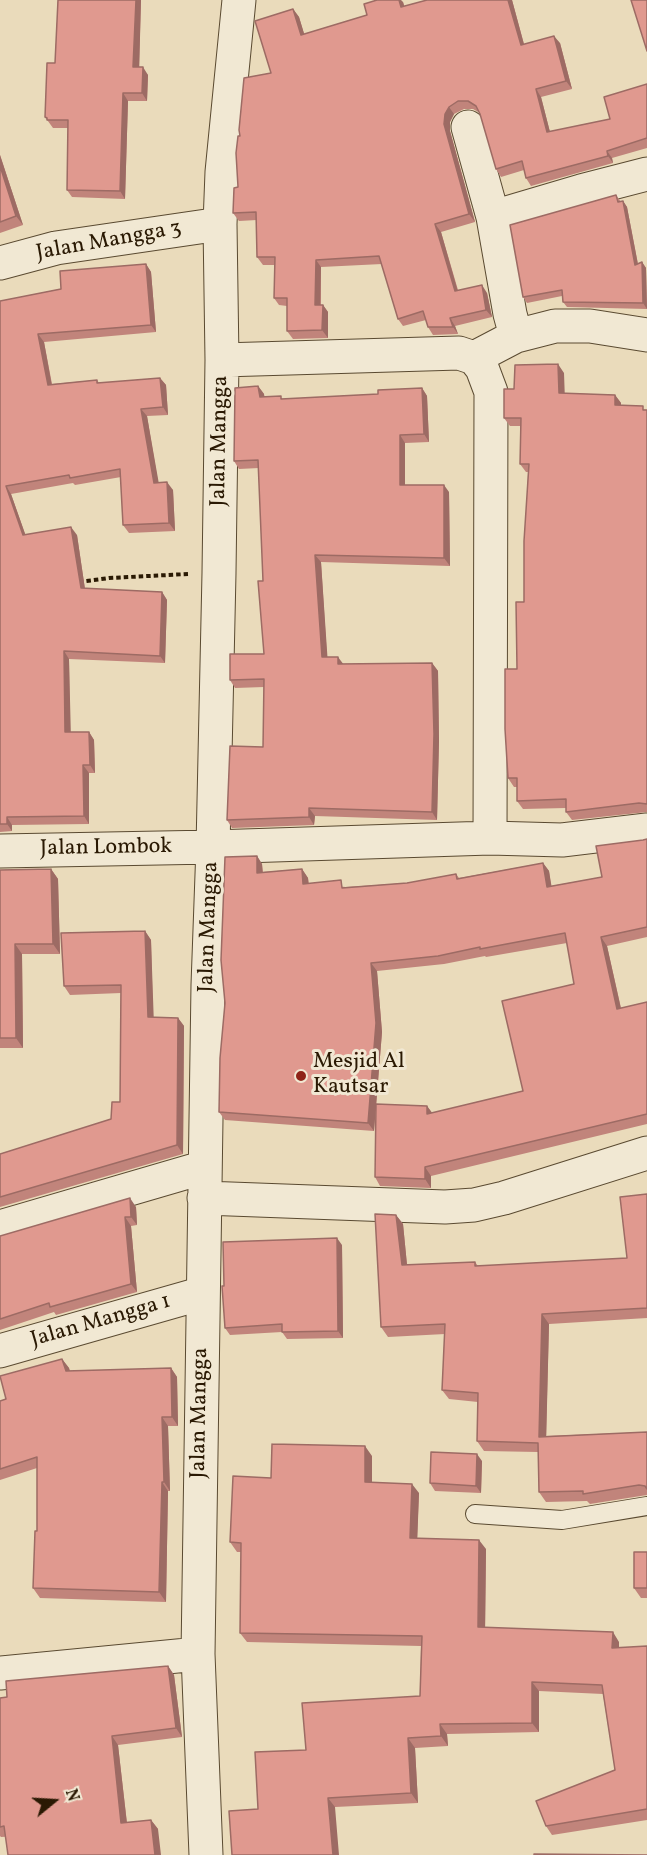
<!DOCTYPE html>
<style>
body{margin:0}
#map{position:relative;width:647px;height:1855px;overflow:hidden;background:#eadbbb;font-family:Vollkorn,serif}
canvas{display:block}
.north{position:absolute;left:24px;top:1771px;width:60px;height:60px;-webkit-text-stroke:4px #f1e8d3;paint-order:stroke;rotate:72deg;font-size:16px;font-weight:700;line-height:24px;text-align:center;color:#2a1903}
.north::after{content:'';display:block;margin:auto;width:21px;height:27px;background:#2a1903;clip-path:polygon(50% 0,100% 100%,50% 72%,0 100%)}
</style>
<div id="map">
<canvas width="647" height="1855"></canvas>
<div class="north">N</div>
</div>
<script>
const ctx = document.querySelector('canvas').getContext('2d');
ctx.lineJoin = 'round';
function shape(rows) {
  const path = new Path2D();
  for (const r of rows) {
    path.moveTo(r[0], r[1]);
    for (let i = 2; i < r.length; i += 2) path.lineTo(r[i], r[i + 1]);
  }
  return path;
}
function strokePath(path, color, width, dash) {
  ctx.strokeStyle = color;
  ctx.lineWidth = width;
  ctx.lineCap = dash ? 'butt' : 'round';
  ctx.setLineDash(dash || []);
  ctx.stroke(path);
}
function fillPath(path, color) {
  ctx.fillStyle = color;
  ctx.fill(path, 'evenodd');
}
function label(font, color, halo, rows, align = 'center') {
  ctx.font = font + ' Vollkorn,serif';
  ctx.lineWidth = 6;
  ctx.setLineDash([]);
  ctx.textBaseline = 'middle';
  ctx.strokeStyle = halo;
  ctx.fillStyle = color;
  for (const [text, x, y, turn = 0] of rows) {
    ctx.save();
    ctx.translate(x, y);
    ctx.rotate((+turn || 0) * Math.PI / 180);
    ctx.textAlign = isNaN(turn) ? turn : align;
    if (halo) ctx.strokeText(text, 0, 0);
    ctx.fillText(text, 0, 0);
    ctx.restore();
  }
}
const lane = shape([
 [475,1514,562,1520,647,1506]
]);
const street = shape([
 [468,127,493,217,510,314,516,336],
 [493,217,581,191,647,174],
 [0,263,56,248,220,224],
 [474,358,516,336,555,326,590,326,647,335],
 [222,360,459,353,474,358,482,368,491,392,490,838],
 [0,851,213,847,490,838,562,840,647,830],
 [204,1198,445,1207,474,1205,504,1198,647,1153],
 [0,1227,205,1167],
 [0,1351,203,1293],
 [0,1673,198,1654],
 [206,1855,198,1654,208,985,213,847,219,573,222,360,220,224,222,172,239,0]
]);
strokePath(lane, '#5a4a31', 20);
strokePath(street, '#5a4a31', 35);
strokePath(shape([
 [79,582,109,578,188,574]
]), '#2a1903', 4, [4.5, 3]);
strokePath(lane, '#f1e8d3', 18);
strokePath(street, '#f1e8d3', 33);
fillPath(shape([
 [58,0,141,0,139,67,148,75,147,101,128,101,125,199,72,197,67,190,68,128,53,128,45,117,55,63],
 [512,0,524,44,560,43,572,89,541,97,550,132,610,119,647,84,647,148,612,158,613,163,531,186,526,178,524,170,501,177,496,169,480,113,473,109,464,109,454,114,450,122,450,131,475,222,441,232,458,290,487,293,492,317,455,326,458,334,433,335,428,327,426,320,403,326,398,319,382,264,321,267,321,305,323,305,328,312,328,338,293,339,287,331,287,306,279,305,274,298,274,265,263,265,257,257,257,220,239,221,233,213,238,187,240,136,271,73,293,9,299,17,304,34,367,15,403,2,404,6],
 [0,155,23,225,0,233],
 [616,195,621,202,623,201,627,207,638,264,642,262,646,268,647,309,567,307,563,302,562,296,527,303,523,297],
 [146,264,151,272,156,332,44,342,52,384,97,380,99,383,160,378,166,385,168,415,147,416,158,482,173,490,175,531,129,533,123,525,121,477,75,485,73,483,11,494,25,534,77,535,85,589,162,592,167,600,165,663,69,659,70,732,89,732,94,740,95,773,89,773,89,824,12,825,12,831,0,832,0,301,61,289],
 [564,373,564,393,615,395,621,403,621,405,647,410,647,812,572,820,566,812,566,808,523,809,517,801,517,787,514,787,508,778,517,669,524,602,528,472,526,472,520,464,520,426,510,426,504,418,514,389],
 [258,386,264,394,264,397,283,399,378,394,422,388,427,396,429,442,405,443,405,485,449,492,450,566,321,562,327,657,343,664,432,663,438,671,439,741,437,820,315,816,314,825,232,828,227,820,263,747,264,687,235,688,230,680,264,654,263,581,259,468,239,469,234,461],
 [647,839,647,937,607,946,621,1008,647,1002,647,1124,431,1176,431,1188,380,1186,375,1177,427,1106,432,1113,523,1091,574,984,567,943,486,957,485,956,444,964,377,971,382,1032,374,1131,225,1120,219,1112,257,856,262,864,263,872,302,869,308,878,309,884,346,887,407,883,456,874,459,878,543,863,549,871,551,886,602,877,643,840],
 [51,869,58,879,60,954,22,954,23,1048,0,1048,0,870],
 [145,931,151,940,153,1017,178,1018,184,1026,183,1154,0,1207,0,1154,111,1119,120,1102,121,993,70,995,64,986],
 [647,1194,647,1318,549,1324,546,1436,647,1432,647,1495,590,1504,587,1501,546,1502,539,1492,538,1452,484,1451,477,1441,478,1402,449,1399,442,1390,445,1334,388,1337,381,1327,396,1215,403,1224,407,1265,475,1262,478,1266,627,1258],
 [136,1207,137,1225,131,1226,137,1292,56,1315,54,1312,0,1330,0,1236],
 [342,1245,343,1338,287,1339,282,1332,230,1335,225,1328,224,1286],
 [62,1359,69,1368,70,1371,171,1368,177,1377,178,1426,168,1426,170,1491,168,1491,166,1602,40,1598,33,1588,37,1531,37,1468,0,1480,0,1401,6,1399],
 [372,1456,372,1482,419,1493,417,1538,486,1549,485,1627,619,1642,619,1648,647,1646,647,1820,552,1835,546,1826,615,1770,603,1694,539,1691,539,1732,447,1734,448,1746,415,1748,418,1803,335,1807,258,1809,306,1750,420,1696,421,1646,247,1642,240,1633,241,1552,237,1552,230,1542,271,1478],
 [482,1461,481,1493,435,1491,430,1483],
 [647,1552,647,1598,641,1598,634,1588],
 [168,1666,174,1675,182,1737,118,1745,127,1823,151,1820,158,1829,1,1837,0,1836,0,1698]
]), '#c1847b');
fillPath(shape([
 [136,0,141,0,139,75,133,67],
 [399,0,401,0,403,2,407,15,401,7],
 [508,0,512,0,526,52,521,45],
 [293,9,299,17,307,43,301,35],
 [554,36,560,43,572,89,566,81],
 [143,67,148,75,147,101,142,93],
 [536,89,541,97,552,140,547,132],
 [123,93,128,101,125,199,120,191],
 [449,107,454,114,450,122,450,131,475,222,469,214,444,124,445,114],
 [607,151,612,158,613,163,608,156],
 [0,155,23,225,16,216,0,166],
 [623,201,627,207,639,270,635,265],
 [435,224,441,232,460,299,455,291],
 [316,260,321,267,320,312,315,305],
 [642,262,646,268,647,309,643,303],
 [146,264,151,272,156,332,151,325],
 [482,285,487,293,492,317,486,310],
 [323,305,328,312,328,338,322,330],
 [450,318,455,326,458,334,453,327],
 [38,334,44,342,53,392,48,385],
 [558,364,564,373,565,401,559,393],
 [160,378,166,385,168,415,163,407],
 [258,386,264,394,266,405,260,397],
 [422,388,427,396,429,442,424,434],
 [615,395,621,403,621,413,615,405],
 [141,409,147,416,160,490,154,483],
 [400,435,405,443,405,493,400,485],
 [167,482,173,490,175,531,169,523],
 [444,485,449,492,450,566,444,558],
 [6,486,11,494,28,542,23,535],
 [71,527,77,535,86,596,81,588],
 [315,555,321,562,328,665,322,657],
 [162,592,167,600,165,663,160,656],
 [64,651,69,659,71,740,65,732],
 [338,657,344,665,338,664],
 [432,663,438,671,439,741,437,820,432,812],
 [89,732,94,740,95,773,90,765],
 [83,765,89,773,89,824,84,816],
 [309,808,315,816,314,825,309,817],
 [7,817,12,825,12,831,7,824],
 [257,856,262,864,263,881,257,873],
 [543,863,549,871,553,895,547,887],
 [51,869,58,879,60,954,53,944],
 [302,869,308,878,309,893,303,884],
 [145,931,151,940,154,1026,148,1017],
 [601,937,607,946,623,1018,617,1009],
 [15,944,22,954,23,1048,16,1038],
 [371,963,377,971,382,1032,374,1131,368,1123],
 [178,1018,184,1026,183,1154,177,1145],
 [427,1106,433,1114,427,1114],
 [425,1167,431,1176,431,1188,425,1179],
 [130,1198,136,1207,137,1225,131,1217],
 [396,1215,403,1224,408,1275,402,1265],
 [125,1217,131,1226,137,1292,131,1284],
 [337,1238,342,1245,343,1338,338,1331],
 [542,1314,549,1324,546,1446,539,1437],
 [62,1359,69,1368,72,1380,66,1371],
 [171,1368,177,1377,178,1426,172,1417],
 [162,1417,168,1426,170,1491,164,1482],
 [365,1446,372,1456,372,1491,365,1482],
 [477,1454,482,1461,481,1493,476,1486],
 [162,1482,168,1491,166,1602,159,1592],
 [412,1484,419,1493,417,1547,410,1538],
 [479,1540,486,1549,485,1637,478,1627],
 [613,1632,619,1642,619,1658,612,1648],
 [168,1666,174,1675,182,1737,176,1728],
 [532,1682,539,1691,539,1732,532,1723],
 [440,1724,447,1734,448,1746,441,1736],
 [112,1736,118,1745,128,1833,121,1823],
 [408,1738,415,1748,418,1803,411,1793],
 [328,1798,335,1807,339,1855,333,1855],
 [151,1820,158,1829,161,1855,155,1855]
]), '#9d6b64');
const building = shape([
 [58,0,136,0,133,67,143,67,142,93,123,93,120,191,67,190,68,120,47,120,47,118,45,117,47,63,55,63,58,0],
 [377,0,399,0,401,7,427,0,508,0,521,45,554,36,566,81,536,89,547,132,610,119,604,97,647,84,647,138,607,151,608,156,526,178,522,161,496,169,480,114,476,106,468,101,458,101,449,107,445,114,444,124,469,214,435,224,455,291,482,285,486,310,450,318,453,327,428,327,423,311,398,319,379,256,316,260,315,305,323,305,322,330,287,331,287,298,274,298,275,257,257,257,256,212,233,213,234,188,238,187,236,153,238,136,240,136,239,130,244,78,271,73,255,21,293,9,301,35,367,15,364,4,377,0],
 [631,0,647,0,647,51,631,0],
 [0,166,16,216,0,222,0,166],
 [616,195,618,202,623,201,635,265,642,262,643,303,563,302,562,290,523,297,510,225,616,195],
 [146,264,151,325,38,334,48,385,97,380,97,383,160,378,163,407,141,409,154,483,167,482,169,523,123,525,120,469,70,478,69,475,6,486,23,535,71,527,81,588,162,592,160,656,64,651,65,732,89,732,90,765,83,765,84,816,7,817,7,824,0,824,0,301,61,289,60,271,146,264],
 [558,364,559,393,615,395,615,405,643,406,643,410,647,410,647,804,639,803,566,812,566,799,517,801,517,778,508,778,505,729,505,669,517,669,516,602,524,602,524,541,529,464,520,464,521,418,504,418,504,389,514,389,515,365,558,364],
 [258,386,260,397,281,396,281,399,378,394,378,390,422,388,424,434,400,435,400,485,444,485,444,558,315,555,322,657,338,657,338,664,432,663,434,734,432,812,309,808,309,817,227,820,230,746,263,747,264,679,230,680,230,654,264,654,258,581,263,581,258,460,234,461,235,388,258,386],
 [647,839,647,927,601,937,617,1009,647,1002,647,1114,425,1167,425,1179,375,1177,376,1104,427,1106,427,1114,523,1091,502,1001,574,984,565,933,480,949,480,947,438,956,371,963,376,1023,368,1123,219,1112,220,1058,225,1003,221,960,225,857,257,856,257,873,302,869,303,884,341,880,342,888,407,883,456,874,457,879,543,863,547,887,602,877,596,846,643,840,647,839],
 [51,869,53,944,15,944,16,1038,0,1038,0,870,51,869],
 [145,931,148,1017,178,1018,177,1145,0,1197,0,1154,111,1119,112,1102,120,1102,121,985,64,986,61,933,145,931],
 [647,1194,647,1308,542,1314,539,1437,647,1432,647,1489,645,1486,639,1485,583,1494,583,1491,539,1492,538,1443,477,1441,478,1393,442,1390,445,1324,381,1327,375,1214,396,1215,402,1265,475,1262,475,1266,627,1258,620,1197,647,1194],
 [130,1198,131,1217,125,1217,131,1284,50,1307,49,1303,0,1319,0,1236,130,1198],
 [337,1238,338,1331,282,1332,282,1324,225,1328,222,1286,224,1286,223,1242,337,1238],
 [62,1359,66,1371,171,1368,172,1417,162,1417,164,1482,162,1482,159,1592,33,1588,35,1531,37,1531,37,1457,0,1469,0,1401,6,1399,0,1376,62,1359],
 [272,1444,365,1446,365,1482,412,1484,410,1538,479,1540,478,1627,613,1632,612,1648,647,1646,647,1809,546,1826,536,1801,615,1770,602,1685,532,1682,532,1723,440,1724,441,1736,408,1738,411,1793,328,1798,333,1855,232,1855,229,1811,258,1809,255,1752,306,1750,302,1703,420,1696,422,1636,240,1633,241,1543,230,1542,233,1476,271,1478,272,1444],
 [431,1452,477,1454,476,1486,430,1483,431,1452],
 [634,1552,647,1552,647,1588,634,1588,634,1552],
 [168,1666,176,1728,112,1736,121,1823,151,1820,155,1855,8,1855,4,1826,0,1827,0,1698,7,1697,6,1681,168,1666],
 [534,1854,647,1855,534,1855,534,1854]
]);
fillPath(building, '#e0998f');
strokePath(building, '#9d6b64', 1.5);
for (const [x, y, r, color] of [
 [301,1076,6,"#8f2418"]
]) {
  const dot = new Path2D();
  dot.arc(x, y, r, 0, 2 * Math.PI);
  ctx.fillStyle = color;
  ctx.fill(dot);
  strokePath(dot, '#f1e8d3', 2);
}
label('22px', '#2a1903', '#f1e8d3', [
 ["Jalan Mangga 3",109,242,-10],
 ["Jalan Mangga",221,441,-89],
 ["Jalan Lombok",106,849,-1],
 ["Jalan Mangga",210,927,-88],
 ["Jalan Mangga 1",101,1322,-16],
 ["Jalan Mangga",201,1413,-89]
]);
label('22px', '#2a1903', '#f1e8d3', [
 ["Mesjid Al",313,1063],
 ["Kautsar",313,1088]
], 'left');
</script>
